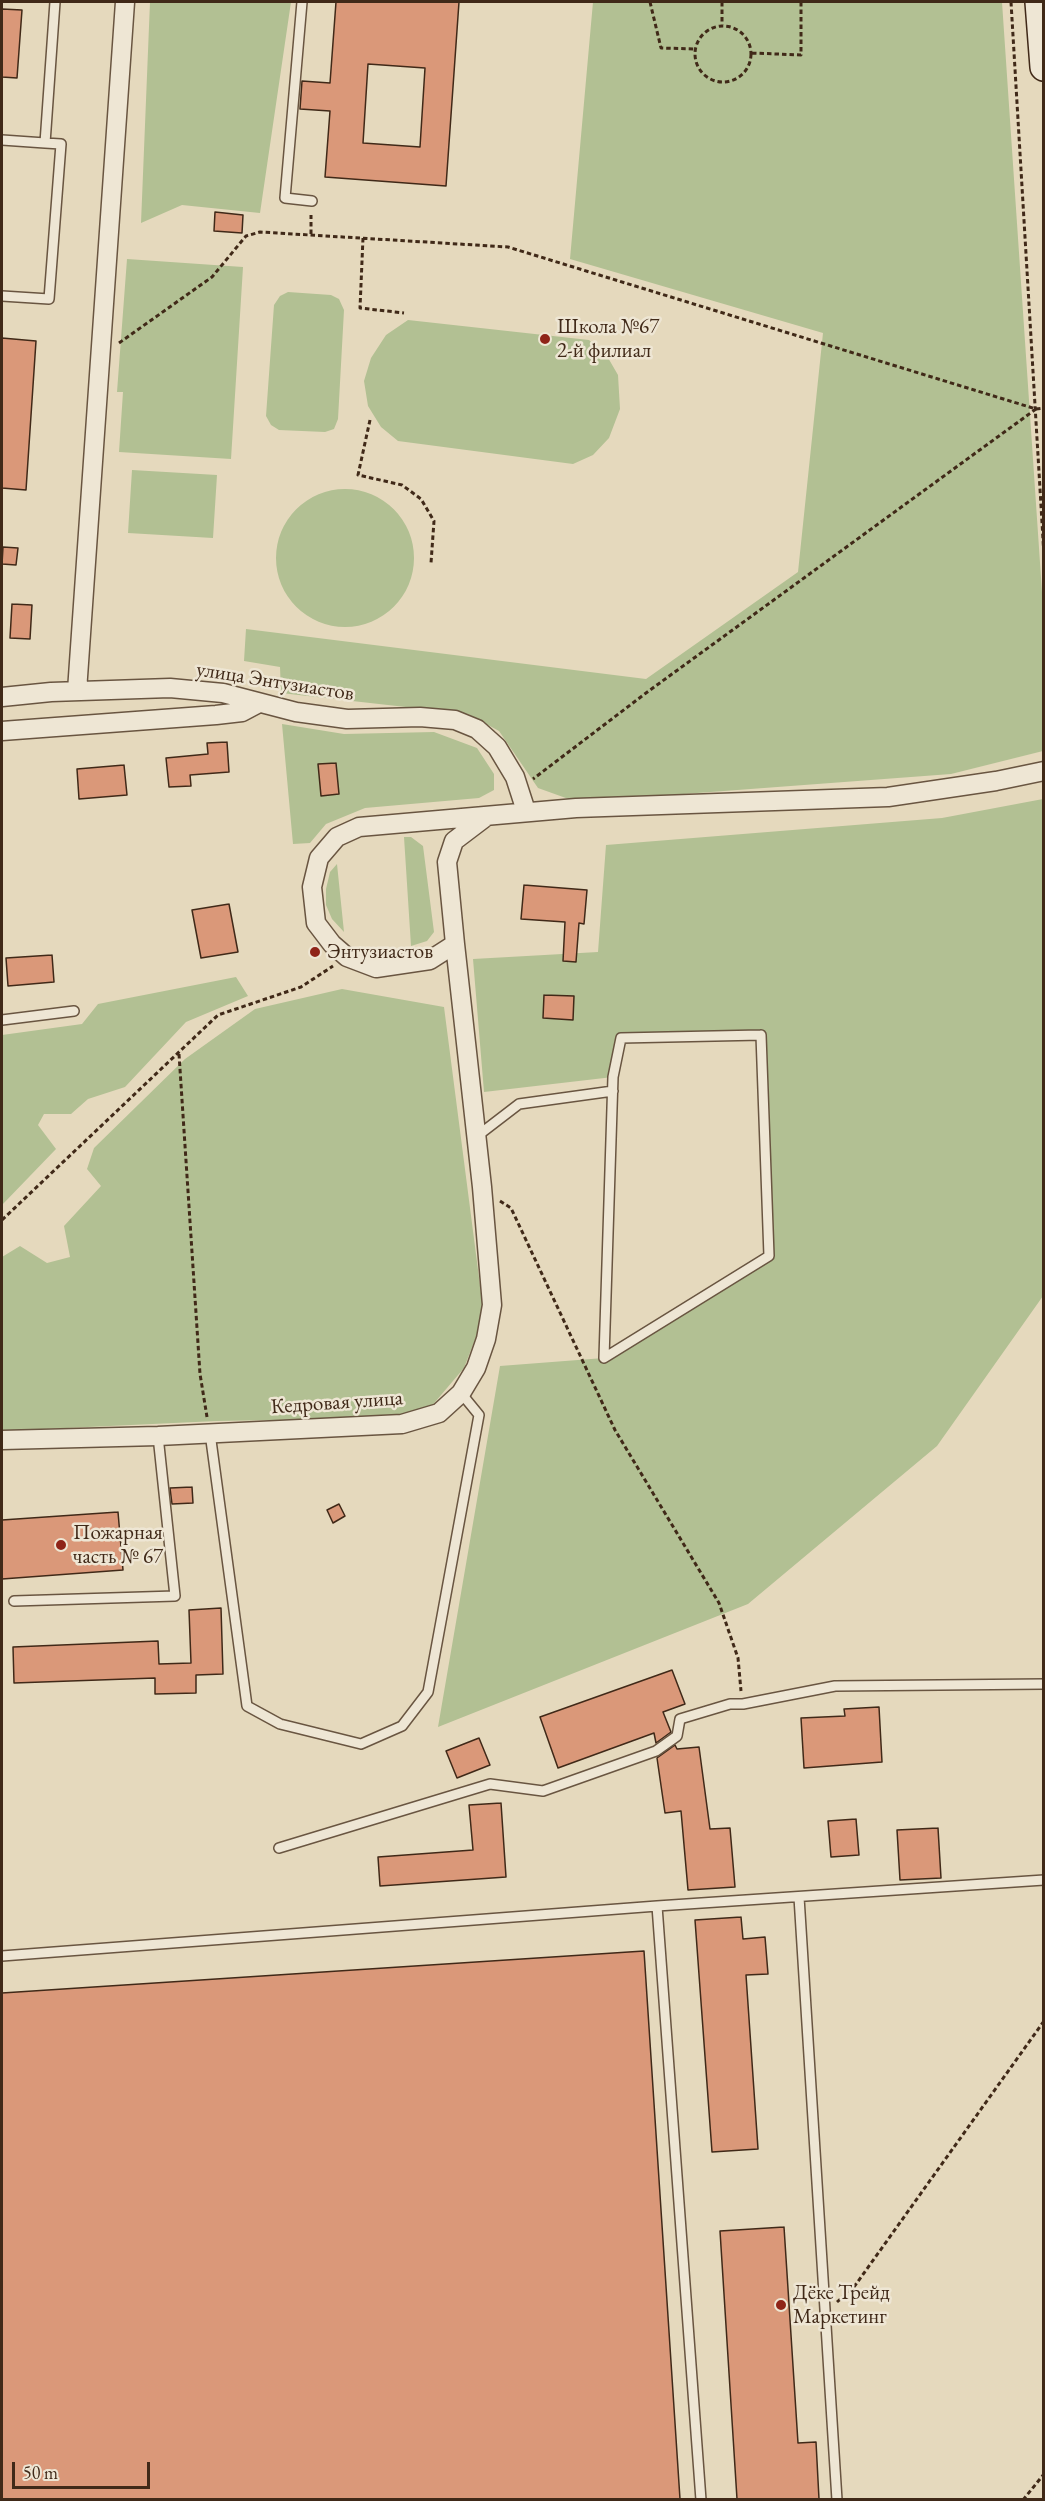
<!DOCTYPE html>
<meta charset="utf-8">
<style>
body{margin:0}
#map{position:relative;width:1045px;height:2501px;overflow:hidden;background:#e5d9bd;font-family:"EB Garamond",serif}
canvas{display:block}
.frame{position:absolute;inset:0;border:3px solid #402918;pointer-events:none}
.scale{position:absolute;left:12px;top:2462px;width:138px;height:27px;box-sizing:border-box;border:3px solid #402918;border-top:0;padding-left:8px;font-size:18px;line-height:21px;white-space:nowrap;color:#402918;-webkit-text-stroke:4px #eee6d4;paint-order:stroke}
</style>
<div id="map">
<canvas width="1045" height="2501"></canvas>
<div class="frame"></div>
<div class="scale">50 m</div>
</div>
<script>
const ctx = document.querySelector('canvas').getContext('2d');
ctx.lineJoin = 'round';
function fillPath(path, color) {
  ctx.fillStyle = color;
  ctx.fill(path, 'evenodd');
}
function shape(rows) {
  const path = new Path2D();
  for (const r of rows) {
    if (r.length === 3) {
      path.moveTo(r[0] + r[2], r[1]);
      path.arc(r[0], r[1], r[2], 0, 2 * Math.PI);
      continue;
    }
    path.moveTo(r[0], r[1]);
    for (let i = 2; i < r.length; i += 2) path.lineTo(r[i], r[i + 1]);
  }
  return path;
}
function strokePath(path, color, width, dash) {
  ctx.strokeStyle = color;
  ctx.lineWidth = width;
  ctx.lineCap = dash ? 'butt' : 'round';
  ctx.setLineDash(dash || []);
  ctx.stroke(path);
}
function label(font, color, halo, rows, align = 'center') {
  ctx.font = font + ' "EB Garamond",serif';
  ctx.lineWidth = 5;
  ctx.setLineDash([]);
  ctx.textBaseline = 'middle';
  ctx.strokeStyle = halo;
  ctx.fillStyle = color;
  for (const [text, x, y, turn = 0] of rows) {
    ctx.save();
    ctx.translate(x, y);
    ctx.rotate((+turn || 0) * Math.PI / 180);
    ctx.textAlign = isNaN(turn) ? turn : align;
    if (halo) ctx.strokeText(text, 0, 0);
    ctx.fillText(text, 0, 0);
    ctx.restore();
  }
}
fillPath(shape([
 [150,2,291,2,260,213,182,205,141,223],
 [593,2,1002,2,1043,607,1043,751,951,774,577,802,538,788,499,731,468,714,281,693,280,667,244,661,246,629,646,679,798,572,823,333,570,259],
 [127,259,243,267,231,459,119,452,123,392,117,392],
 [288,292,331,295,339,299,344,310,338,419,334,429,325,432,279,430,271,425,266,416,274,305,280,296],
 [408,320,589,340,607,356,618,375,620,409,609,438,593,455,573,464,398,441,381,427,368,406,364,381,371,358,386,335],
 [132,470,217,475,213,538,128,533],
 [345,558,69],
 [282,724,344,734,434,732,477,748,494,774,494,790,479,798,365,808,326,824,310,843,293,844],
 [1043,799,1043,1296,937,1446,748,1604,438,1727,500,1366,604,1358,769,1256,761,1036,621,1038,613,1077,484,1092,473,959,598,952,606,845,942,818],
 [404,837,411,837,423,846,434,932,427,941,411,946],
 [337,864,344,932,332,919,326,905,326,889,330,872],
 [236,977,248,996,186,1022,125,1087,88,1099,71,1114,44,1114,38,1125,56,1149,2,1205,2,1035,82,1024,98,1004],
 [342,989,444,1007,484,1316,464,1368,430,1408,394,1418,217,1421,2,1431,2,1257,20,1246,47,1263,70,1257,64,1226,101,1186,87,1169,94,1148,185,1059,255,1009]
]), '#b2c093');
const building = shape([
 [336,2,459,2,446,186,325,177,330,111,300,109,302,81,330,83,336,2],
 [368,64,425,68,420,147,363,143,368,64],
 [2,9,22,10,17,78,2,77,2,9],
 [215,212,243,215,242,233,214,231,215,212],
 [2,338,36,341,26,490,2,488,2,338],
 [3,547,18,548,16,565,2,564,3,547],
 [12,604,32,605,30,639,10,638,12,604],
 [227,742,229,772,190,775,191,786,169,787,166,758,208,754,207,743,227,742],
 [336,763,339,794,321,796,318,764,336,763],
 [124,765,127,795,79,799,77,769,124,765],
 [524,885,587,890,584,924,579,923,576,962,563,961,565,922,521,919,524,885],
 [229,904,238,952,201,958,192,910,229,904],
 [52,955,54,982,8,986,6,958,52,955],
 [544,995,574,996,573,1020,543,1018,544,995],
 [192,1487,193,1503,172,1504,170,1488,192,1487],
 [339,1504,345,1516,333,1523,327,1510,339,1504],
 [118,1512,123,1570,2,1579,2,1520,118,1512],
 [221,1608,223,1674,196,1675,196,1693,155,1694,155,1678,14,1683,13,1647,158,1641,159,1664,191,1663,189,1610,221,1608],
 [672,1670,685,1704,663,1712,671,1732,656,1743,654,1733,558,1768,540,1717,672,1670],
 [879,1707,882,1762,804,1768,801,1718,845,1716,844,1709,879,1707],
 [479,1738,490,1765,457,1778,446,1751,479,1738],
 [675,1745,677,1749,699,1747,710,1829,730,1828,735,1887,688,1890,681,1811,665,1813,657,1758,675,1745],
 [501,1803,506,1877,380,1886,378,1857,473,1850,469,1805,501,1803],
 [856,1819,859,1855,831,1857,828,1821,856,1819],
 [938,1828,941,1878,900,1880,897,1830,938,1828],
 [741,1917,743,1939,765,1937,768,1974,746,1975,758,2149,712,2152,695,1920,741,1917],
 [644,1951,680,2499,2,2499,2,1993,644,1951],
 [784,2227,798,2443,816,2442,819,2499,737,2499,720,2231,784,2227]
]);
fillPath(building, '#da9879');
strokePath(building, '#402918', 1.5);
const service = shape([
 [302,2,285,198,312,201],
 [2,140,45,143],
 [2,296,49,299,61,144,45,143,55,2],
 [2,1020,74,1011],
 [761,1035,769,1256,604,1358,613,1077,621,1038,761,1035],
 [476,1137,519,1104,613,1091],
 [210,1433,247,1706,280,1724,361,1744,402,1726,428,1692,479,1415,461,1393],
 [14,1601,175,1596,158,1436],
 [279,1848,490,1784,543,1791,656,1751,677,1736,680,1719,730,1704,743,1704,835,1686,1044,1684],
 [799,1897,837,2500],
 [657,1906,701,2500],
 [2,1956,657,1906,1044,1880]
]);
const minor = shape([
 [77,691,125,2],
 [2,697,51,692,170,688,223,693,296,712,347,719,420,717,455,720,477,729,497,747,515,777,526,811],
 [2,731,216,715,242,712,259,703],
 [487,816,454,841,447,862,455,944,430,960,376,968,347,957,332,944,316,923,312,887,319,858,337,837,359,827,576,808,888,797,996,781,1044,771],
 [2,1440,158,1436,402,1424,439,1413,461,1393,476,1368,486,1339,492,1305,482,1187,455,944]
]);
const secondary = shape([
 [1039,2,1044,67]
]);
strokePath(service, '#695541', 12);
strokePath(minor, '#695541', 21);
strokePath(secondary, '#402918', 30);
strokePath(shape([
 [650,2,661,48,695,49],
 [722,2,722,25],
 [1011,2,1044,556],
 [723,54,28],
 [752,53,801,55,801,2],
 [311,234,311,215],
 [363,238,360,308,404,313],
 [119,343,212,277,246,236,260,232,508,247,1036,409,646,693,533,779],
 [1036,409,1044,408],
 [370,420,358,475,402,485,421,499,434,521,431,563],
 [179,1054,200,1374,207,1417],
 [500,1201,511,1208,615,1430,719,1603,738,1658,741,1691],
 [2,1220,218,1015,301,987,333,966],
 [837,2302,854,2287,1044,2021],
 [1023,2500,1044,2474]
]), '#402918', 3, [4.5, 3]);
strokePath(service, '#eee6d4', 9);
strokePath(minor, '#eee6d4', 18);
strokePath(secondary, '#eee6d4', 27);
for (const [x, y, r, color] of [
 [545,339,6,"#8f2418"],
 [315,952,6,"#8f2418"],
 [61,1545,6,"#8f2418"],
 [781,2305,6,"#8f2418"]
]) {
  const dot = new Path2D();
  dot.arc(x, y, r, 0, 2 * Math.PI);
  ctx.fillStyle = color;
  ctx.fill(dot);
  strokePath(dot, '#eee6d4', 2);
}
label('21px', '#402918', '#eee6d4', [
 ["Школа №67",557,327],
 ["2-й филиал",557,351],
 ["Энтузиастов",327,952],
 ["Пожарная",73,1533],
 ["часть № 67",73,1557],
 ["Дёке Трейд",793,2293],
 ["Маркетинг",793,2317]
], 'left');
label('21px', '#402918', '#eee6d4', [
 ["улица Энтузиастов",275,682,9],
 ["Кедровая улица",337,1403,-4]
]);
</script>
